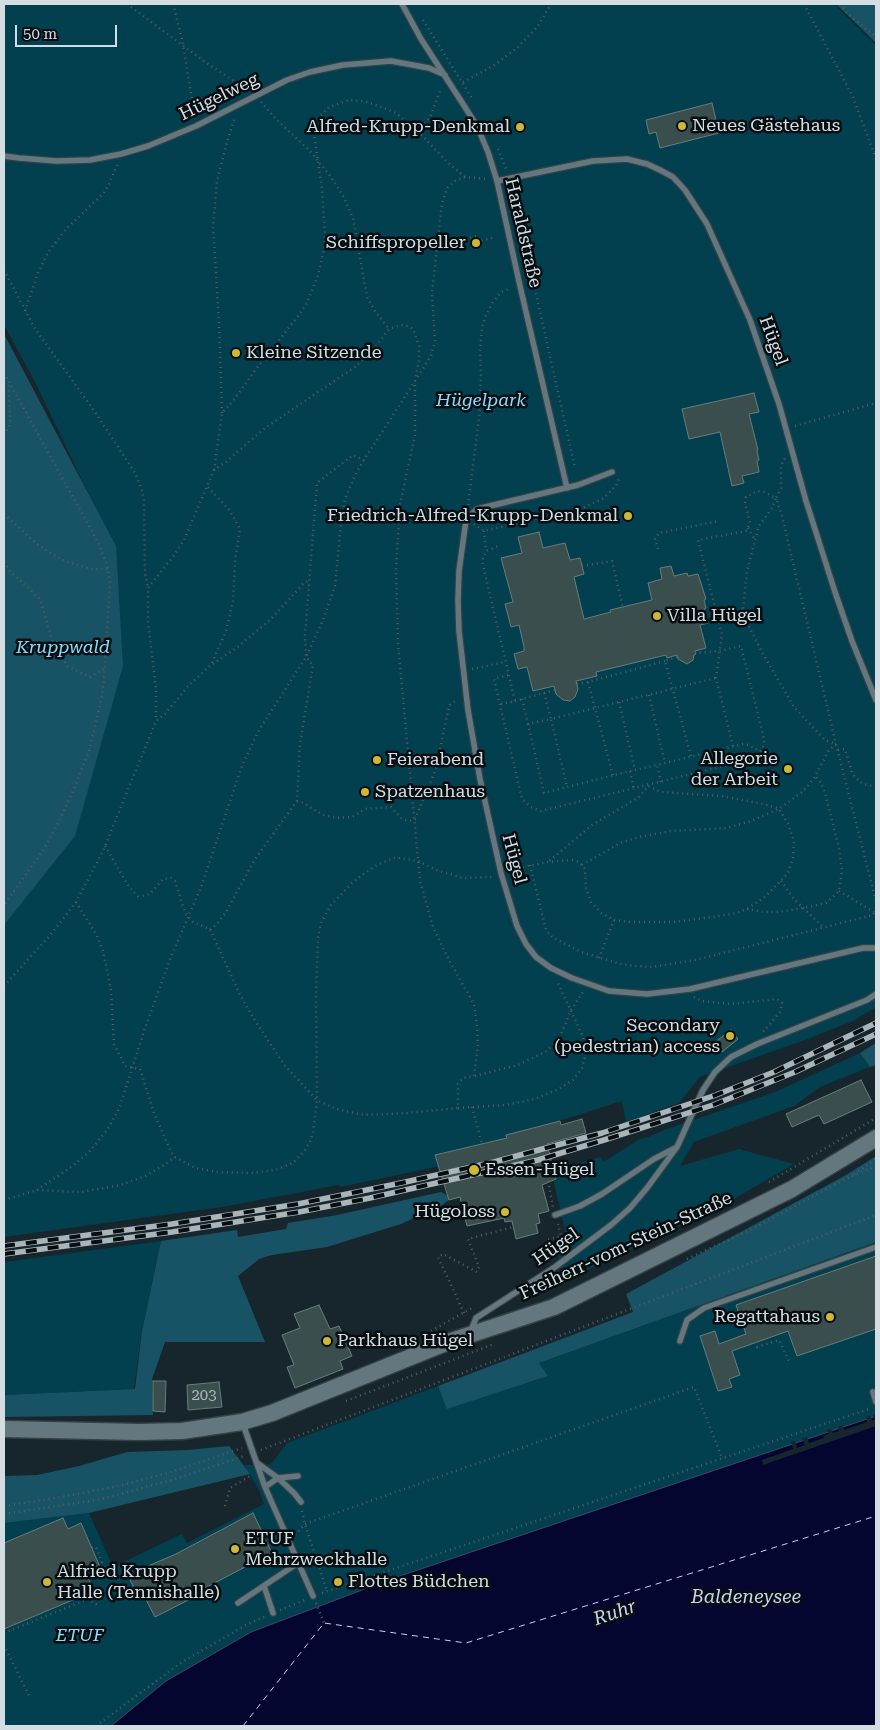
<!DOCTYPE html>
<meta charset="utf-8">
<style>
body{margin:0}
#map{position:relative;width:880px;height:1730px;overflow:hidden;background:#16262c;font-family:"Roboto Serif",serif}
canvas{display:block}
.frame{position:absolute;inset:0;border:5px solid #d4dee2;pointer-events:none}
.scale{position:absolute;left:15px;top:25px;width:102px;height:22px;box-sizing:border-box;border:2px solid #d4dee2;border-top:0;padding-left:6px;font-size:15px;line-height:18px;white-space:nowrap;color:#d4dee2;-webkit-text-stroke:4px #070e11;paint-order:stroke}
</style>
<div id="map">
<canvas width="880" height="1730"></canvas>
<div class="frame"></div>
<div class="scale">50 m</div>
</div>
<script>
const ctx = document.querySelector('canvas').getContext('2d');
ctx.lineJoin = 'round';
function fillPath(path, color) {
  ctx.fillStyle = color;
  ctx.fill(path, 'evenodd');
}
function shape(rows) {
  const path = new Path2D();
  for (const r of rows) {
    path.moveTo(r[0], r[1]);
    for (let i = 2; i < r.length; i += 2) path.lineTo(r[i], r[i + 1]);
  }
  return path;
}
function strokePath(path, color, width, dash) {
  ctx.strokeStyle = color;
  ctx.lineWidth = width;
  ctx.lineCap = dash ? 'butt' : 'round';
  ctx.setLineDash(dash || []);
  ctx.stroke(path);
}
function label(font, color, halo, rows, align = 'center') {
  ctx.font = font + ' "Roboto Serif",serif';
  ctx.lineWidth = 5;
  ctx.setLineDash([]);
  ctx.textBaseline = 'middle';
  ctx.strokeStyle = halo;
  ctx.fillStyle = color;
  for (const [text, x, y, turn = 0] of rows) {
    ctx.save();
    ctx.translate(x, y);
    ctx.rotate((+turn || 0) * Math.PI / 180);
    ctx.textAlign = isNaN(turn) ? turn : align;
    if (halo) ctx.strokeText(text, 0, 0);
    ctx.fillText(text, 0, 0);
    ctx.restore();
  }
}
fillPath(shape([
 [4,4,834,4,876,45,876,1007,853,1021,805,1040,700,1077,679,1103,626,1122,622,1101,559,1121,506,1135,507,1138,438,1154,440,1166,340,1187,339,1185,222,1207,4,1237,4,922,113,545,35,382,4,325],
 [860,1053,870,1067,820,1087,794,1106,694,1142,680,1166,739,1149,794,1164,734,1199,565,1281,555,1243,567,1239,551,1170,601,1157,603,1162,640,1139,648,1137,664,1130,775,1092],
 [161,1241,142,1330,134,1389,4,1395,4,1262],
 [876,1242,876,1416,392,1579,251,1632,166,1681,111,1726,4,1726,4,1523,89,1513,113,1567,182,1534,187,1543,264,1504,259,1490,244,1465,271,1464,287,1443,438,1386,448,1408,548,1376,539,1363]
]), '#023f4f');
fillPath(shape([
 [836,4,876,4,876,43,871,38],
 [4,334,116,546,123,666,75,836,4,925],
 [876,1043,876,1065,870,1067,860,1053],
 [876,1156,876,1242,539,1363,548,1376,447,1409,438,1386,633,1312,626,1294,846,1175],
 [441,1192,447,1195,449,1200,425,1218,418,1216,401,1224,327,1247,272,1255,259,1259,238,1276,265,1342,165,1342,152,1379,153,1415,4,1417,4,1395,135,1389,142,1331,161,1241,237,1230,238,1237,286,1229,288,1223,337,1215],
 [229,1446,250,1474,89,1513,4,1523,4,1476,37,1475,79,1466,127,1452,188,1450]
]), '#185365');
const water = shape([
 [876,1416,876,1726,111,1726,166,1681,251,1632,391,1579,876,1416]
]);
fillPath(water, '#050630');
strokePath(water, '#434765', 1);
fillPath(shape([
 [876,1414,876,1426,763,1465,762,1460,793,1449,791,1442,795,1441,797,1448,805,1445,802,1439,807,1437,809,1443,824,1438,823,1436,828,1434,827,1430,831,1429,833,1433,839,1431,838,1427,842,1425,844,1430,867,1422,866,1417,870,1416,872,1420,875,1420,873,1415]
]), '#16262c');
strokePath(shape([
 [243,1726,324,1623,466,1643,876,1516]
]), '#c8d2f2', 1, [6, 5]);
const building = shape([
 [712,103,719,133,660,148,656,132,649,134,646,120,712,103],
 [754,393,759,412,749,414,758,450,757,451,759,460,757,461,759,472,742,476,744,483,732,486,720,432,689,439,682,409,754,393],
 [539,532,543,548,565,543,570,560,580,558,584,574,574,577,584,619,611,612,610,610,652,600,648,583,662,579,660,568,671,566,674,576,687,573,688,576,698,574,706,599,704,600,706,608,704,609,708,623,700,625,706,648,695,651,696,654,694,655,693,660,687,664,678,659,677,655,667,658,666,655,596,672,597,676,576,681,578,689,575,697,570,701,563,700,556,694,554,686,533,691,527,667,518,669,514,654,524,651,524,647,519,625,511,627,505,604,513,602,501,558,522,553,518,537,539,532],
 [731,1030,738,1039,722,1052,715,1042,731,1030],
 [861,1080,872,1102,824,1124,819,1115,792,1127,786,1114,861,1080],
 [582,1119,586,1133,547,1144,556,1179,542,1185,549,1211,538,1214,540,1223,536,1224,538,1233,516,1239,512,1221,505,1222,504,1218,467,1226,460,1197,449,1200,435,1155,507,1138,506,1135,560,1121,561,1125,582,1119],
 [876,1256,876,1329,797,1356,788,1331,732,1351,740,1375,729,1379,732,1387,718,1391,700,1336,715,1331,719,1344,746,1334,736,1305,876,1256],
 [319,1305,330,1329,339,1326,352,1356,340,1361,343,1369,295,1388,287,1367,294,1365,282,1335,300,1328,294,1314,319,1305],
 [153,1381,166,1381,165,1412,153,1411,153,1381],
 [219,1382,222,1407,188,1410,187,1385,219,1382],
 [253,1513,272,1553,201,1590,202,1593,155,1617,140,1588,135,1590,130,1580,136,1576,135,1574,149,1567,148,1566,176,1554,253,1513],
 [63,1518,68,1529,81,1523,100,1567,86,1573,94,1591,4,1629,4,1543,63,1518]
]);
fillPath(building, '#3a4e4e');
strokePath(building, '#687d7d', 1);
const service = shape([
 [402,4,421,39,463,104,477,126,488,152,497,181,520,286,567,488],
 [4,156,19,158,57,161,90,160,121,154,148,146,196,126,287,80,310,72,343,65,391,61,429,68,445,75],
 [497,181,593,161,627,159,647,164,660,170,673,177,685,190,707,224,750,320,779,404,806,501,835,592,852,641,876,700],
 [612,472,578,485,477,509,466,520,459,571,458,601,459,631,468,710,480,779,501,873,517,926,526,944,536,957,551,968,572,978,609,991,647,994,690,989,863,948,876,948],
 [555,1215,580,1206,602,1194,654,1159,675,1148],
 [471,1331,476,1318,555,1267,611,1225,630,1208,647,1188,677,1147,703,1090,715,1072,731,1057,757,1044,867,1000,876,994],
 [680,1341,687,1320,704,1308,876,1247],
 [873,1392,876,1402],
 [243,1424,265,1487,313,1596],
 [257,1463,278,1478,294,1493,301,1502],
 [278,1478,298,1476],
 [265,1487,278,1478],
 [264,1586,273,1613],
 [238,1603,298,1563]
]);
const secondary = shape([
 [4,1429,139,1432,182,1431,242,1422,272,1413,448,1342,554,1307,792,1189,876,1138]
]);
strokePath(service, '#344145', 8);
strokePath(secondary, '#344145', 19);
strokePath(shape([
 [127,4,208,64,248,90],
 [173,4,182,39,195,117],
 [804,4,853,97,876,159],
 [840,4,847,13,868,31,876,36],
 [423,20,473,100],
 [463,82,493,66,517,48,538,26,551,4],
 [261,102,276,119,310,151,331,177,343,196,353,218,367,297,375,311,389,329],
 [419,132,431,115,441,89],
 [498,149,506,169],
 [512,186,575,468],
 [479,241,480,247,473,249,470,238,477,236,479,241,496,237],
 [4,270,34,327,97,415,135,473,141,487,144,500,145,573,148,588],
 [25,311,38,273,49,251,66,229,104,193,109,184,118,163],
 [4,373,99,544,108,569,110,585,104,680,101,701,89,751,74,789,57,825,44,849,4,905],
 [222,413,219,322,213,227,217,181,227,142,235,117],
 [795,426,876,403],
 [4,435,10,424,9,385],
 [214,470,222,413,233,401,256,369,299,315,307,303,318,275,324,250,325,236,322,189,314,134,315,124,320,116,329,107,349,100,364,101,379,106,396,113,419,132,447,162,465,177],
 [468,505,479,418,481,375,480,350,482,327,486,315,493,302,501,292,511,288],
 [4,514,37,544,62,560,90,569,108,569],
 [474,524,484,531,583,508,604,498,616,486,619,479],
 [748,528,755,540],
 [484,531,486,551],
 [658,549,655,539,659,533,719,521],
 [4,562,10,571,40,599,53,643,67,666,90,677,105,668],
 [582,566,612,561,623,608],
 [717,615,743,609],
 [677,657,665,661,691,756],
 [213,664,239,646,271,619,303,584,308,581],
 [472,669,505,662],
 [508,675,494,679,522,799,531,807,541,811,756,758,764,745,764,739,741,646,719,651,695,653],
 [577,684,588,682],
 [544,693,551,719,716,678],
 [649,695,665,763],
 [522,699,528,724,551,719,567,787],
 [515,701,555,690],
 [619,702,635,770],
 [501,704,515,701,482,561,486,551,501,545],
 [528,724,544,793,630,771,634,789],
 [733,746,716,678,722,635,698,540,746,531,750,523,745,503,746,497,758,491,764,492,776,498,772,508,759,526,755,540,747,571,743,609,748,625,763,654,794,707,825,740,836,744,876,901],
 [838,750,845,749,852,773,857,779,863,784,876,787],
 [630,771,657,765],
 [613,775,588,682,665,661],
 [661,782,657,765,743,744,749,745,780,763],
 [297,801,304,803,316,811,324,815,337,818,352,817,365,809,391,807,402,819,409,821,415,819,436,769,448,711,450,705,458,699],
 [105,846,129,887,138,896,142,896,150,894,163,879,171,878,175,881,185,913,193,922,210,929,240,995,254,1019,285,1066,317,1100,336,1109,364,1115,407,1113,458,1108,458,1084,463,1078,474,1076,478,1044,477,1026,474,1004,450,962,433,927,420,881,398,644,396,568,400,504,415,435,415,381,431,356,435,341,432,293,442,203,447,188,455,181,465,177,488,179],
 [530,865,546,930,552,937,581,952,617,963,634,966,652,967,695,960,873,915,876,909],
 [582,865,620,843,639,837,671,831,727,828,751,821,779,809,802,792,813,780,829,750,836,744,781,512,776,498,781,488,781,466,785,458],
 [508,870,548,862,573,860,579,862,585,869,586,888,591,902,600,912,614,920,630,922,674,922,733,914,747,909,766,896,788,873,793,858,794,841,788,824,779,809,764,804,721,796,661,792,648,786,639,797,592,825,548,862],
 [781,881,793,898,824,928],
 [839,891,874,912],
 [76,902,97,936,103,951,111,990,114,1044,125,1066,140,1069,154,1113,171,1152,175,1157,195,1168,216,1172,251,1173,275,1170,293,1163,305,1150,310,1142,313,1132,317,1100,316,994,318,937,321,923,331,905,353,882,365,873,377,865,393,858,400,858,418,861,439,871,464,878,492,877],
 [747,909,763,912,779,912,803,908,826,903,839,891,842,871,839,848,825,793,821,783,815,776],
 [210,929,216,925,226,912,255,859,297,801,300,744,313,665,306,657,305,635,317,483,353,455,364,460],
 [599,958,614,920],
 [4,986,52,933,76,902,103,851,156,721,165,714,188,686,211,665,226,631,233,601,235,561,240,529,230,511,207,486],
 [694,997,702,1001,730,1004,777,999,782,1003,781,1011,763,1032],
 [475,1076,518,1065,547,1051,559,1039,571,1010,583,992],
 [472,1107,482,1144],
 [458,1108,505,1105,535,1099,559,1089,573,1080,582,1068,586,1053,583,1037,557,981],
 [854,1174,876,1159],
 [548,1181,553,1207],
 [769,1182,876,1118],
 [37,1190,71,1167,89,1152,107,1130,119,1109,145,1028,171,957,201,887,243,763,259,730,306,657,323,620,335,586,341,524,345,499,355,475,364,460,415,381,419,360,419,346,413,329,408,326,401,325,389,329,375,348,355,367,265,428,226,462,214,470,184,540,175,554,148,588,148,622,156,689,156,721],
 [4,1200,37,1190,81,1192,121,1185,145,1176,164,1165,175,1157],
 [550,1258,551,1257,547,1240,561,1236,558,1224],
 [687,1259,752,1229,849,1177,876,1166],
 [464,1313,438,1257,443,1254,477,1272,479,1267,468,1239,513,1227],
 [431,1331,472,1308],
 [756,1342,757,1347,779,1340,789,1361],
 [346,1401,494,1344],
 [261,1450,876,1215],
 [4,1506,62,1497,118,1486,168,1473,242,1448],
 [225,1506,230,1488,252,1475],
 [302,1511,305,1524,327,1591],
 [4,1514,102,1499,172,1480,244,1456],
 [295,1535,305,1524,694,1387,722,1458],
 [92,1548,96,1547,106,1572,118,1580],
 [322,1593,869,1409],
 [316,1603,324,1623],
 [280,1610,305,1600],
 [4,1633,88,1599,99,1606],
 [4,1645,29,1696],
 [96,1726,182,1662,248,1624,266,1616]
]), '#526065', 2.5, [1, 4]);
strokePath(service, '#65777e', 5.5);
strokePath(secondary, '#65777e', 16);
const rail = shape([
 [4,1246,172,1224,298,1204,401,1183,494,1162,602,1133,716,1095,774,1072,876,1023],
 [4,1254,172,1232,299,1212,370,1198,538,1160,604,1140,713,1105,795,1072,876,1034]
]);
strokePath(rail, '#aab5ba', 5.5);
strokePath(rail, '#070e11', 4, [11]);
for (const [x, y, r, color] of [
 [682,126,5,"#d1b736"],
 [520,127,5,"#d1b736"],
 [476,243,5,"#d1b736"],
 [236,353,5,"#d1b736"],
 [628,516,5,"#d1b736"],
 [657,616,5,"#d1b736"],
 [377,760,5,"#d1b736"],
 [788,769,5,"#d1b736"],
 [365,792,5,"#d1b736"],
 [730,1036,5,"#d1b736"],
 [474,1170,6,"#d1b736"],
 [505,1212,5,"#d1b736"],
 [830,1317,5,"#d1b736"],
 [327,1341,5,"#d1b736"],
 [235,1549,5,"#d1b736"],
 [47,1582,5,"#d1b736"],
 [338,1582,5,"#d1b736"]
]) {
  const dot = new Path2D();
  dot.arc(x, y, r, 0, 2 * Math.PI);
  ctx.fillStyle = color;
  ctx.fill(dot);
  strokePath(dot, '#070e11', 2);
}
label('15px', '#aebabd', null, [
 ["203",204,1396]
]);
label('18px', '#d4dee2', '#070e11', [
 ["Hügelweg",219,97,-26],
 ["Haraldstraße",523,233,77],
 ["Hügel",773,341,70],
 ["Hügel",514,859,75],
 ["Freiherr-vom-Stein-Straße",626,1246,-25],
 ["Hügel",556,1247,-35]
]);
label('18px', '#d4dee2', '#070e11', [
 ["Neues Gästehaus",692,126],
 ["Alfred-Krupp-Denkmal",510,127,"right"],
 ["Schiffspropeller",466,243,"right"],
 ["Kleine Sitzende",246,353],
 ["Friedrich-Alfred-Krupp-Denkmal",618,516,"right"],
 ["Villa Hügel",667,616],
 ["Allegorie",778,759,"right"],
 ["der Arbeit",778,780,"right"],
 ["Feierabend",387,760],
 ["Spatzenhaus",375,792],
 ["Secondary",720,1026,"right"],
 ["(pedestrian) access",720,1047,"right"],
 ["Essen-Hügel",485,1170],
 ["Hügoloss",495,1212,"right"],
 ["Regattahaus",820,1317,"right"],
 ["Parkhaus Hügel",337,1341],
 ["ETUF",245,1539],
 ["Mehrzweckhalle",245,1560],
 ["Alfried Krupp",57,1572],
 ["Halle (Tennishalle)",57,1593],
 ["Flottes Büdchen",348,1582]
], 'left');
label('italic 18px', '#8bdefb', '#070e11', [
 ["Hügelpark",481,401],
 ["Kruppwald",63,648],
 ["ETUF",80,1636]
]);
label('italic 19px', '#c8d2f2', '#070e11', [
 ["Baldeneysee",746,1597],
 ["Ruhr",615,1613,-19]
]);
</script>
